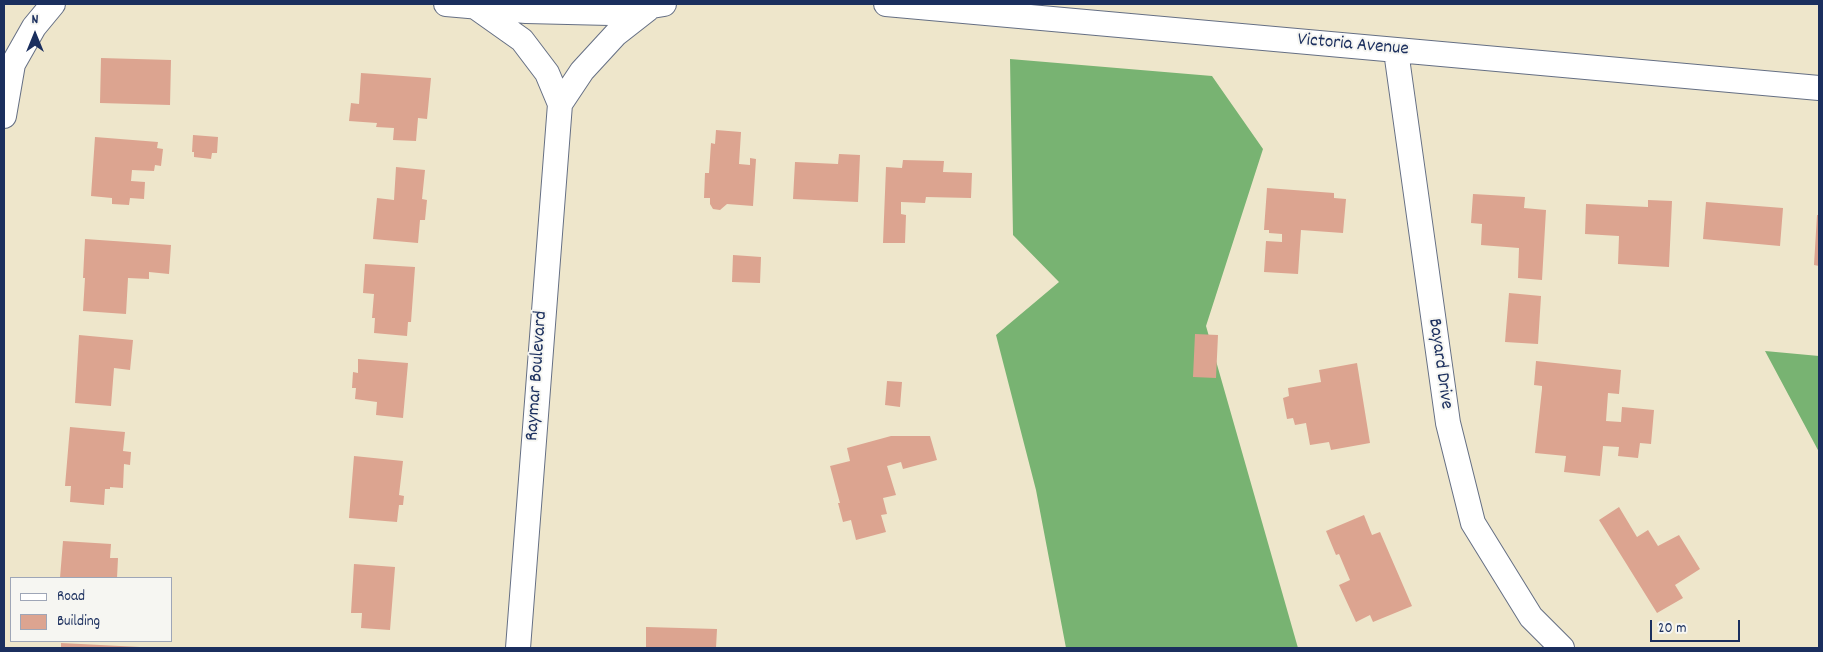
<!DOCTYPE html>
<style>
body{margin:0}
#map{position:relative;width:1823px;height:652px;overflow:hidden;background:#eee6cb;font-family:Dekko,sans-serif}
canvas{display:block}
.frame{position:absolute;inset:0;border:5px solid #1b2f5e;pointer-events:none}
.legend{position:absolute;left:10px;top:577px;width:162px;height:65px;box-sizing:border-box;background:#f6f6f2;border:1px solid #9ea6b7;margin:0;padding:6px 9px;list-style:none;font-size:15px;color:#1b2f5e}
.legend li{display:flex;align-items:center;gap:10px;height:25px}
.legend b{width:25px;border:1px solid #9ea6b7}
.north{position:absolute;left:10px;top:10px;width:50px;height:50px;-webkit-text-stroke:4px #f6f6f2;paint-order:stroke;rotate:0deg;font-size:14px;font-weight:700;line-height:20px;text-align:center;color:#1b2f5e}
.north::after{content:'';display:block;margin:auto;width:18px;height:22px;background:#1b2f5e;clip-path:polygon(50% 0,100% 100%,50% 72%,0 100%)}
.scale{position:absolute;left:1650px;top:620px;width:90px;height:22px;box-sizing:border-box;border:2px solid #1b2f5e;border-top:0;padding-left:6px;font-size:15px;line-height:18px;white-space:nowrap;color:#1b2f5e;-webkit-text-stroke:4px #f6f6f2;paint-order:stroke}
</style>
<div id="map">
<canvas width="1823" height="652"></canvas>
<div class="frame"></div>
<ul class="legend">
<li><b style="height:6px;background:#fff"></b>Road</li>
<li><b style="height:14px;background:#dca490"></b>Building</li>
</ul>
<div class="north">N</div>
<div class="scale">20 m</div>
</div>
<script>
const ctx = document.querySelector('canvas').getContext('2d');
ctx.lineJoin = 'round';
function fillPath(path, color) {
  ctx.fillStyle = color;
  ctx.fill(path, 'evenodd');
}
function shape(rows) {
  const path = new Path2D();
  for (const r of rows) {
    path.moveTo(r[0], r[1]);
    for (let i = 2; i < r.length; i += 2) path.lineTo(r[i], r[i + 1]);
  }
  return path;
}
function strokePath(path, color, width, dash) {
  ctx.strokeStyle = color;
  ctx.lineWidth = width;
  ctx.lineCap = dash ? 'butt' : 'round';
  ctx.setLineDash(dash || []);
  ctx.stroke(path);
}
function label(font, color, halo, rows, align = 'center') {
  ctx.font = font + ' Dekko,sans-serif';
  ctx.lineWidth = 4;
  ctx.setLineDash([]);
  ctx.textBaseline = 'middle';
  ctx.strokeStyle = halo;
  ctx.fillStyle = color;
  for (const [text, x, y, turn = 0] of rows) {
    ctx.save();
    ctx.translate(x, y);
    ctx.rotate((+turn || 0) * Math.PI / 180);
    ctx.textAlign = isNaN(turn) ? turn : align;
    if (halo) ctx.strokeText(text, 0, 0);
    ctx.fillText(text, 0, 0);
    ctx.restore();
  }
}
fillPath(shape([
 [1010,59,1212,76,1263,149,1206,326,1298,648,1066,648,1036,490,996,335,1059,282,1013,235],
 [1765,351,1819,356,1819,452]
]), '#78b372');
fillPath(shape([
 [101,58,171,60,170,105,100,103],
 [361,73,431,78,427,119,418,118,416,141,393,140,394,128,376,127,377,123,349,121,351,103,359,104],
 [716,130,741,132,739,164,750,165,750,158,756,159,753,206,727,204,720,210,713,209,710,204,710,198,704,198,705,173,709,173,711,143,715,144],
 [193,135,218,137,217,153,212,153,211,159,194,157,194,152,192,152],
 [95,137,158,142,157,148,163,149,161,166,155,165,154,171,132,170,131,181,145,182,144,199,130,198,129,205,112,204,112,198,91,196],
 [839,154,860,155,858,202,793,199,795,162,838,164],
 [903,160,944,161,943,172,972,173,971,198,926,197,925,203,901,202,901,214,906,215,905,243,883,243,886,167,902,168],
 [396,167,425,170,422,199,427,200,425,220,420,220,418,243,373,239,377,198,394,200],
 [1267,188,1334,193,1334,198,1346,199,1343,233,1301,230,1298,274,1264,272,1266,241,1282,242,1282,234,1269,233,1269,230,1264,230],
 [1473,194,1525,197,1524,208,1546,210,1542,280,1518,278,1519,248,1481,245,1482,224,1471,223],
 [1648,200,1672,201,1669,267,1618,264,1619,236,1585,234,1586,204,1648,207],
 [1706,202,1783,208,1780,246,1703,239],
 [1817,215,1819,215,1819,266,1814,265],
 [85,239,171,245,169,274,149,272,149,279,128,278,126,314,83,311,85,278,83,278],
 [733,255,761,257,760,283,732,282],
 [365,264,415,267,411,322,408,322,407,336,374,333,375,318,372,318,374,294,363,293],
 [1509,293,1541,296,1538,344,1505,342],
 [1195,334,1218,335,1216,378,1193,377],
 [79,335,133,340,130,370,114,368,111,406,75,403],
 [358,359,408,363,403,418,376,415,377,402,355,399,356,388,352,388,353,372,358,373],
 [1536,361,1621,370,1619,394,1608,393,1606,421,1621,422,1622,407,1654,410,1651,444,1640,443,1638,458,1618,456,1619,447,1603,446,1600,476,1564,472,1566,456,1535,453,1542,389,1542,386,1534,385],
 [1357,363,1370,443,1331,450,1329,442,1310,445,1306,423,1295,425,1293,418,1287,419,1283,398,1289,396,1288,388,1321,382,1319,370],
 [887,381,902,382,900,407,885,405],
 [70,427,125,432,123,451,131,452,130,465,124,464,123,488,110,487,110,489,105,489,104,505,70,502,71,486,65,486],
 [891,436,930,436,937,460,903,469,901,462,887,466,896,495,883,498,887,514,881,515,886,532,856,540,851,520,843,522,838,503,840,503,830,466,850,461,847,448],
 [354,456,403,461,399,495,404,496,403,505,399,505,397,522,349,518],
 [1619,507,1637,537,1648,530,1658,546,1679,535,1700,569,1675,585,1683,598,1657,613,1599,520],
 [1364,515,1372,535,1380,532,1412,606,1373,622,1370,615,1356,622,1339,585,1350,580,1339,554,1336,555,1326,531],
 [63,541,111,544,110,558,118,558,117,578,60,578],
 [354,564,395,567,390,630,361,628,362,613,351,613],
 [646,627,717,629,716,648,646,648],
 [61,643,140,647,140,648,61,648]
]), '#dca490');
const minor = shape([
 [446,4,526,11,610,13,664,4],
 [886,4,1819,88],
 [474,6,522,40,547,73,560,104,518,648],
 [1396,51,1448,423,1473,523,1531,617,1562,648],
 [560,104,582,71,616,34,648,9],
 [4,116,13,64,34,27,53,4]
]);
strokePath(minor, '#656f84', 26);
strokePath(minor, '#fff', 24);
label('19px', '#1b2f5e', '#f6f6f2', [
 ["Victoria Avenue",1353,46,5],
 ["Bayard Drive",1439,364,82],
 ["Raymar Boulevard",538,376,-86]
]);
</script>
